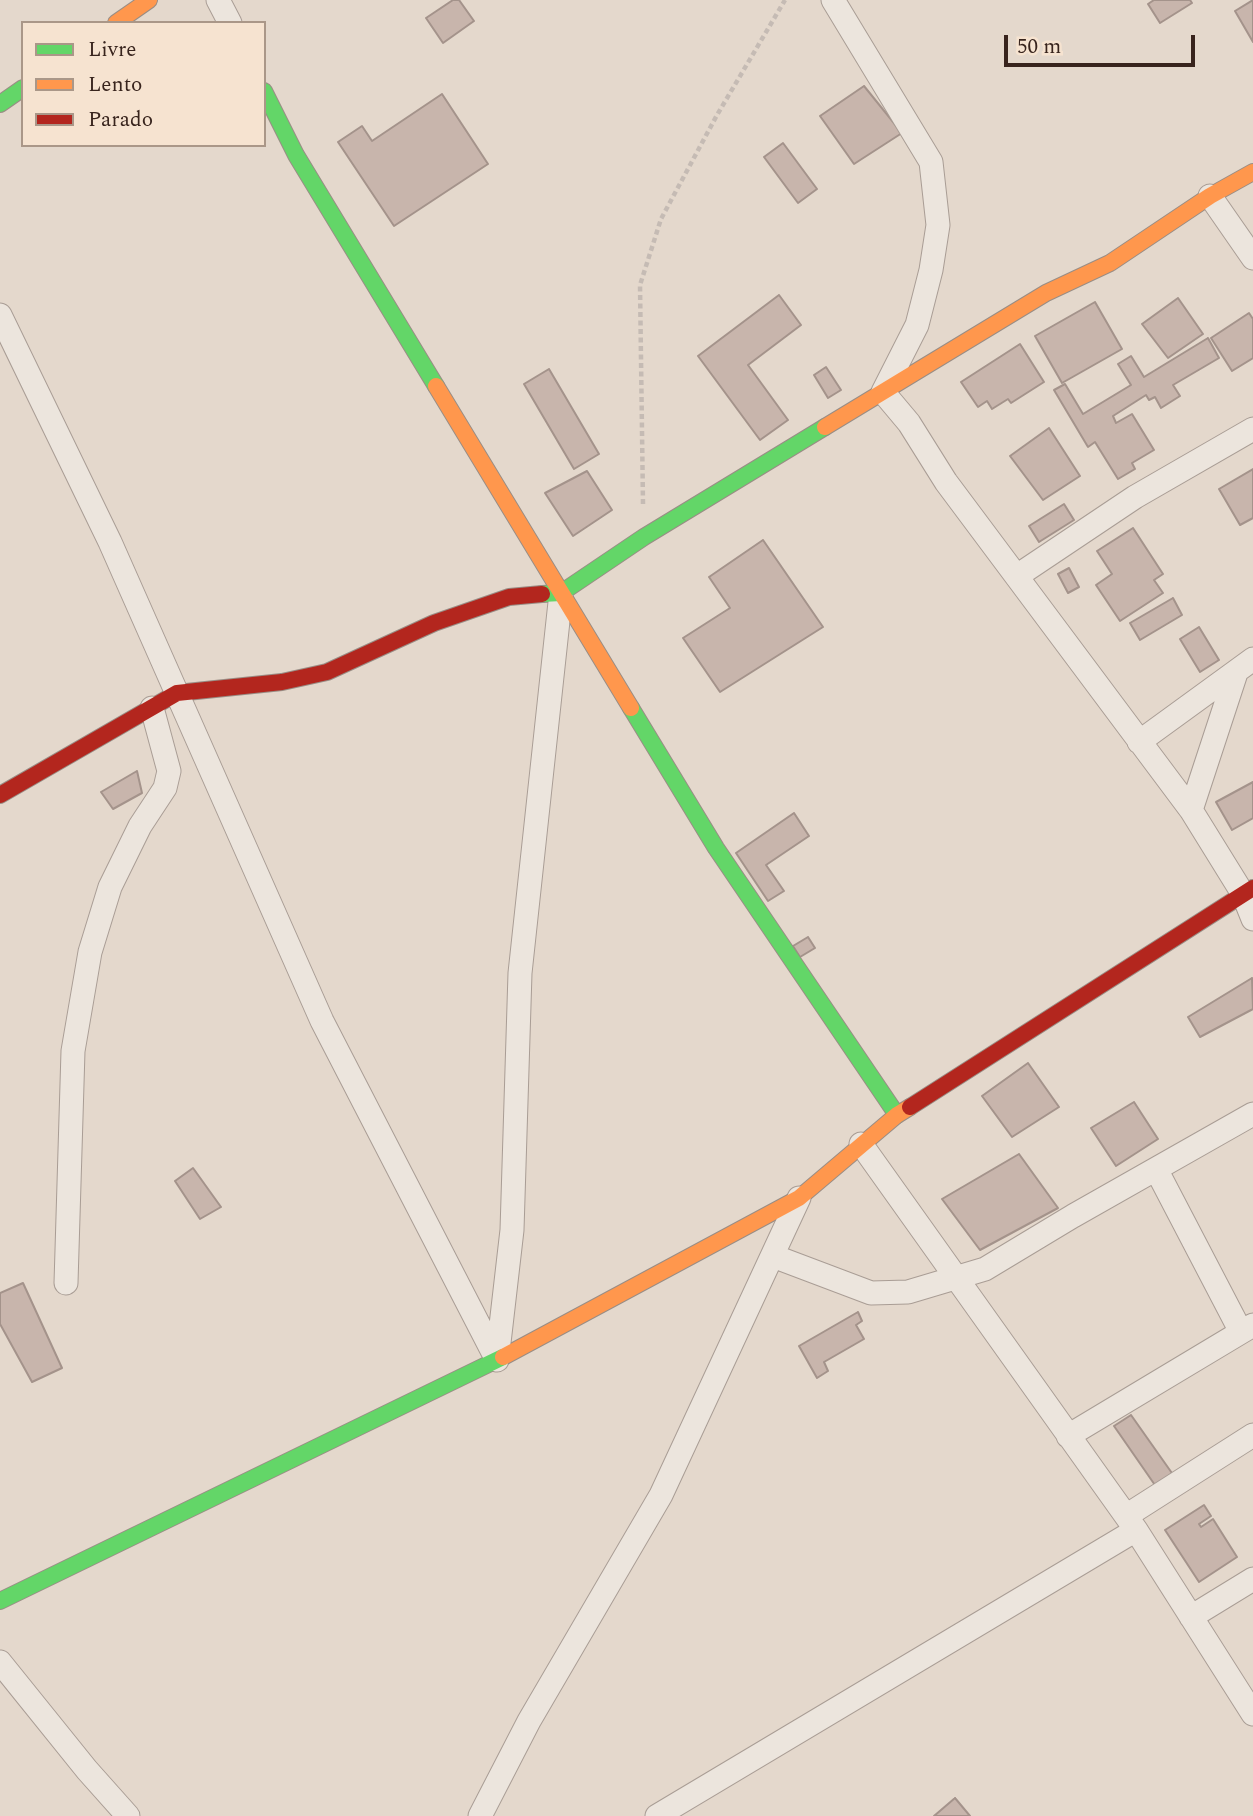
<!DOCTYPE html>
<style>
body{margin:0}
#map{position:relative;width:1253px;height:1816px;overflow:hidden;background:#e4d8cc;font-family:Spectral,serif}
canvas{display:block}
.legend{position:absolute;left:21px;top:21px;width:245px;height:126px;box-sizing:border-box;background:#f6e3d0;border:2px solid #aa9788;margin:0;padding:9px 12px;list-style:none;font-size:21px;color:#38241d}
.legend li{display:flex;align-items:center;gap:14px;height:35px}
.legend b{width:35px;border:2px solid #aa9788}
.scale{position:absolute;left:1004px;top:35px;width:191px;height:32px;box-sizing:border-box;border:4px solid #38241d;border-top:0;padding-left:9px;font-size:21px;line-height:24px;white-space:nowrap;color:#38241d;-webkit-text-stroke:5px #f6e3d0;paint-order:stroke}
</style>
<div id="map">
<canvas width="1253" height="1816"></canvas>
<ul class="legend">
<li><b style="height:9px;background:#63d668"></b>Livre</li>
<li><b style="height:9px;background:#ff974d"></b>Lento</li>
<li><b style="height:9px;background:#b3261e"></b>Parado</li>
</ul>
<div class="scale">50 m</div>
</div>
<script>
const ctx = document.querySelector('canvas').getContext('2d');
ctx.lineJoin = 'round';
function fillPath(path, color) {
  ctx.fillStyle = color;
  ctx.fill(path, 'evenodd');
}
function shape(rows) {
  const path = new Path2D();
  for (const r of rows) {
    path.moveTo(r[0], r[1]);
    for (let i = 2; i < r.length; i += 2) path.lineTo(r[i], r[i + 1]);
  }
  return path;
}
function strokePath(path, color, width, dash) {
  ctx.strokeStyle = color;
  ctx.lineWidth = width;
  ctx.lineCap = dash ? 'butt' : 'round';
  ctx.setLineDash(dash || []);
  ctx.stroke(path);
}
const building = shape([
 [453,0,459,0,474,21,443,43,426,18,453,0],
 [1154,0,1190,0,1192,3,1160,23,1148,4,1154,0],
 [1253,0,1253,42,1235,11,1253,0],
 [864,86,902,133,854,164,820,116,864,86],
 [442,94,488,164,394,226,338,142,362,126,372,141,442,94],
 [783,143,817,189,798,203,764,157,783,143],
 [779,295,801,325,748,365,788,420,760,440,698,356,779,295],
 [1178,298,1203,334,1168,358,1142,324,1178,298],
 [1095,302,1122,349,1062,383,1035,336,1095,302],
 [1249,313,1253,319,1253,358,1232,371,1211,338,1249,313],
 [1208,338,1219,358,1173,385,1180,396,1161,408,1155,397,1149,400,1146,395,1113,416,1116,423,1132,414,1154,450,1132,463,1135,469,1118,479,1095,442,1088,447,1054,390,1065,384,1083,414,1131,385,1118,364,1131,356,1144,377,1208,338],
 [1020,344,1044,382,1011,403,1008,399,992,409,987,401,978,407,961,382,1020,344],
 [826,367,841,390,828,398,814,375,826,367],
 [549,369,599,454,574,469,524,384,549,369],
 [1049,428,1080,476,1043,500,1010,456,1049,428],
 [1253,469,1253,518,1240,525,1219,489,1253,469],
 [587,471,612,510,573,536,545,493,587,471],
 [1064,504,1074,520,1039,542,1029,526,1064,504],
 [1133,528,1163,574,1154,580,1163,593,1120,621,1096,585,1112,574,1097,551,1133,528],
 [763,540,823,627,720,692,683,638,730,608,709,577,763,540],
 [1069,568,1079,587,1068,593,1058,574,1069,568],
 [1173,598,1182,615,1140,640,1130,623,1173,598],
 [1199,627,1219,660,1200,672,1180,639,1199,627],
 [137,771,142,793,113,809,101,792,137,771],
 [1253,782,1253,818,1232,830,1216,802,1253,782],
 [794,813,809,836,766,865,784,891,768,901,736,853,794,813],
 [808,937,815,948,800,957,793,946,808,937],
 [1252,978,1253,1009,1200,1037,1188,1017,1252,978],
 [1028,1063,1059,1107,1012,1137,982,1096,1028,1063],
 [1134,1102,1158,1139,1116,1166,1091,1128,1134,1102],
 [1019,1154,1058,1208,980,1250,942,1199,1019,1154],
 [193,1168,221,1207,200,1219,175,1181,193,1168],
 [23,1283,62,1368,32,1382,0,1324,0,1293,23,1283],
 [858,1312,862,1321,856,1325,864,1339,824,1362,828,1371,817,1378,799,1346,858,1312],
 [1131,1415,1174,1476,1157,1488,1114,1426,1131,1415],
 [1204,1505,1211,1516,1199,1524,1201,1527,1213,1519,1237,1557,1199,1582,1165,1530,1204,1505],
 [955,1798,970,1816,934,1816,955,1798]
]);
fillPath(building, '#c8b5ac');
strokePath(building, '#a4938b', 2);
const street = shape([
 [218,0,230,23],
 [833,0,931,162,938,225,931,270,917,325,883,392,909,423,946,482,1191,810,1243,894,1253,919],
 [1210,196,1253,258],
 [0,315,110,542,322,1021,497,1360],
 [1017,576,1135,497,1253,429],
 [1139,742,1253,659],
 [1191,810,1236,673],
 [861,1144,1136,1530,1253,1714],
 [1156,1169,1241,1332],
 [773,1256,871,1293,908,1292,985,1269,1073,1216,1253,1114],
 [66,1283,73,1051,90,952,110,887,140,826,165,788,169,771,152,708],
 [497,1360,512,1230,520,973,561,593],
 [1068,1436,1253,1325],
 [1126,1516,1253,1435],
 [1191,1617,1253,1579],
 [0,1662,87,1770,128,1816],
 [480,1816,529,1721,661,1495,799,1198],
 [657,1816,1136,1530]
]);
const fast = shape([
 [264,91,296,155,436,386],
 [0,104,23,88],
 [542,594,561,593,644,537,825,427],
 [631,708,716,848,897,1115],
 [0,1601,503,1357]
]);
const slow = shape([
 [116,23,149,0],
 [436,386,631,708],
 [825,427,1046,293,1110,263,1210,196,1253,172],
 [503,1357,799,1198,897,1115,910,1107]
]);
const jam = shape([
 [0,795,177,693,282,682,327,672,434,623,509,597,542,594],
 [910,1107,1253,888]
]);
strokePath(street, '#a99d95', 25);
strokePath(fast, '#998d85', 18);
strokePath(slow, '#998d85', 18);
strokePath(jam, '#998d85', 18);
strokePath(shape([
 [643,504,640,285,661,219,717,115,785,0]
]), '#c5bbb4', 4.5, [5, 3.5]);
strokePath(street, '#ece5dd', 23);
strokePath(fast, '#63d668', 16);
strokePath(slow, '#ff974d', 16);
strokePath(jam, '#b3261e', 16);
</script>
